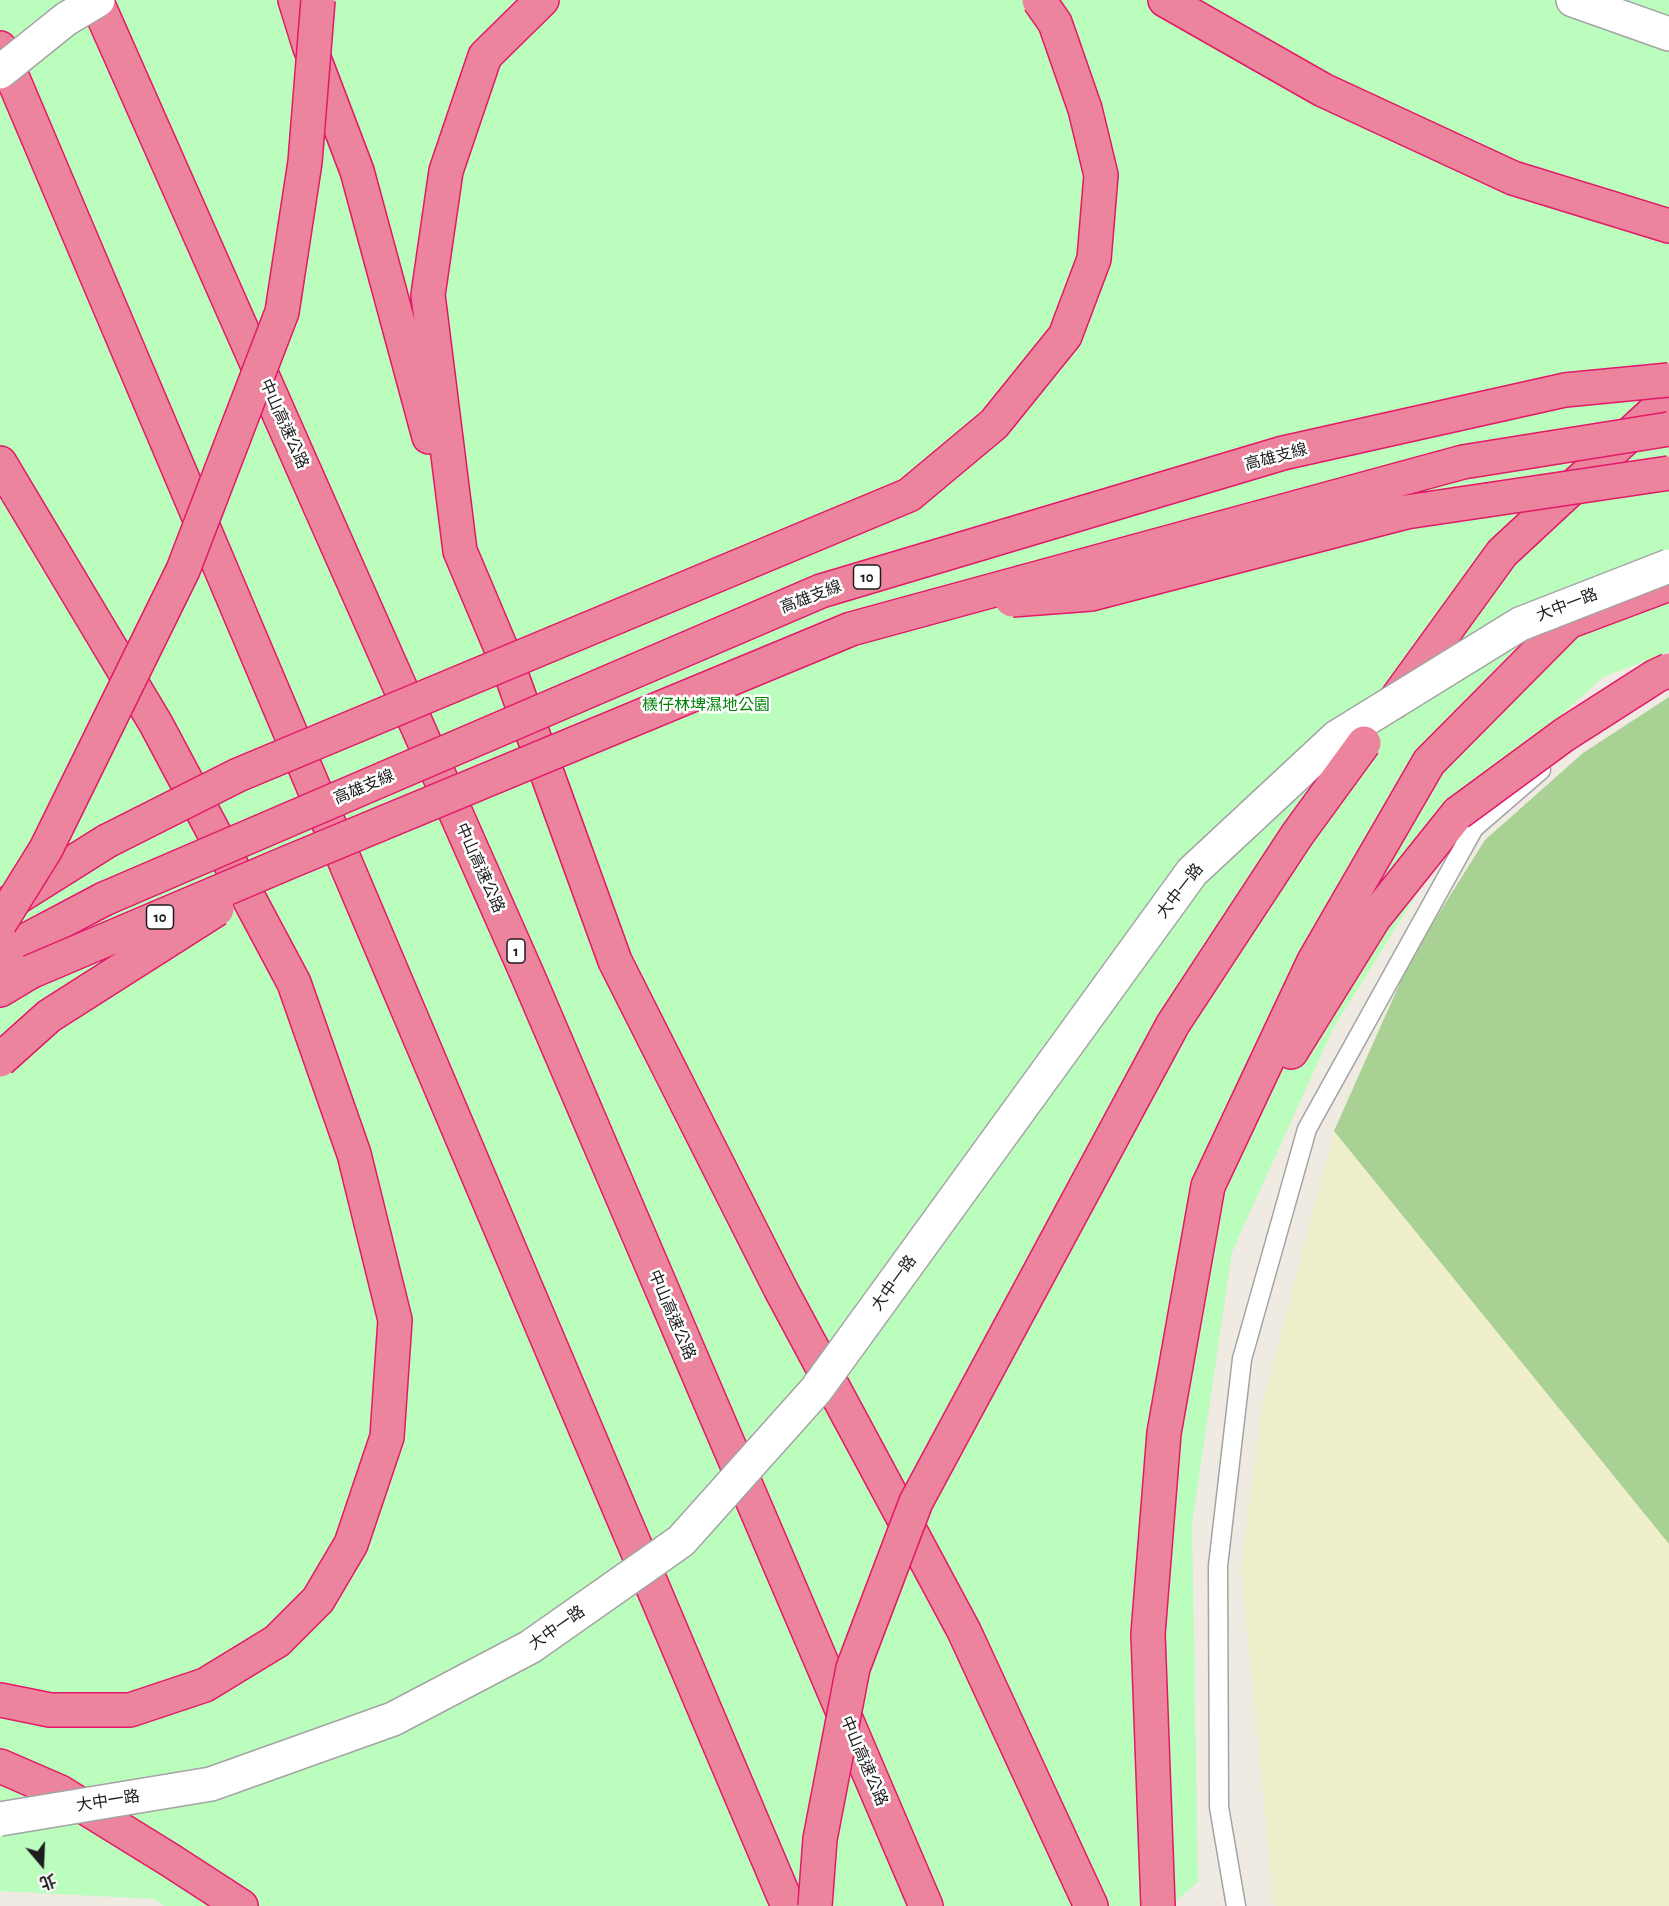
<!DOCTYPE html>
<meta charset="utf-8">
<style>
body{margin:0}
#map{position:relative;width:1669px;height:1906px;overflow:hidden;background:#efeae2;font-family:"Alegreya Sans","Noto Sans TC",sans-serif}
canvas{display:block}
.north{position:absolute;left:12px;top:1834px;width:60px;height:60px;-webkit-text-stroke:4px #fff;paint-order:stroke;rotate:161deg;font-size:16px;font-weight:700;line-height:24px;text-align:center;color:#1d1d1d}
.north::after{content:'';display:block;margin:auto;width:21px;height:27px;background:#1d1d1d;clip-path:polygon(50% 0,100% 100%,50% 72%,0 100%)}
</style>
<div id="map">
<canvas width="1669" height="1906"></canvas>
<div class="north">北</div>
</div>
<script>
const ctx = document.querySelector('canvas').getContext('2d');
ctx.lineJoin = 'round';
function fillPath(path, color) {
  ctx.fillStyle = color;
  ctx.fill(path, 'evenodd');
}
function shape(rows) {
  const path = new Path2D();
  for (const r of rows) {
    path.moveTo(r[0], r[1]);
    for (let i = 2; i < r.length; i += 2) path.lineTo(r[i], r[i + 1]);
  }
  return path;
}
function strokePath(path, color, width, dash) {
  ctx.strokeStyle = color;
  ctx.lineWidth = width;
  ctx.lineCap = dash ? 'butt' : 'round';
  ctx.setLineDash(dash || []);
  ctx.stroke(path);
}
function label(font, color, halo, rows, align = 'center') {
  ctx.font = font + ' "Alegreya Sans","Noto Sans TC",sans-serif';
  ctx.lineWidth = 5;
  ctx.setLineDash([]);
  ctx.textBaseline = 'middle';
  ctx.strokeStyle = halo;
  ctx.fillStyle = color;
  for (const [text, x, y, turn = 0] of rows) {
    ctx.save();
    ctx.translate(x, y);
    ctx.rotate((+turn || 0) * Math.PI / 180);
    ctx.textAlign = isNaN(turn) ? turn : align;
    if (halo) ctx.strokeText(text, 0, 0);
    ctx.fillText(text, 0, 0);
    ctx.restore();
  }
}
fillPath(shape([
 [1334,1131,1669,1544,1669,1906,1274,1906,1241,1568,1262,1406]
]), '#efefcc');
fillPath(shape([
 [1669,697,1669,1544,1334,1131,1412,956,1485,840,1583,753]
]), '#a9d194');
fillPath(shape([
 [0,0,1669,0,1669,652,1603,677,1485,784,1333,1029,1232,1252,1192,1524,1198,1882,1170,1906,164,1906,155,1899,0,1891]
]), '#bbfdbd');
const lane = shape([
 [1236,1906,1219,1807,1218,1566,1242,1359,1307,1129,1474,828,1541,770]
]);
const street = shape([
 [1573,0,1669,34]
]);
const highway = shape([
 [96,0,527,974,926,1906],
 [295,0,309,45,357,171,429,437],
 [542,0,485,56,446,171,428,295,460,551,506,660,615,961,781,1290,964,1631,1091,1906],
 [1165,0,1323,90,1513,178,1669,226],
 [0,48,788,1906],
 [0,463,156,724,294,983,354,1154,395,1320,387,1437,351,1544,318,1600,277,1641,205,1685,130,1710,50,1710,0,1700],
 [1394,702,1502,553,1669,398],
 [10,902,107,841],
 [0,954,104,899],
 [0,990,30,972],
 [1291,1052,1374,918,1458,813],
 [0,1766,60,1792,170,1860,241,1906],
 [1158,1906,1148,1634,1164,1433,1208,1186,1314,961,1429,762,1568,622,1669,584]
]);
strokePath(lane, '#a4a4a4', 21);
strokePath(street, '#a4a4a4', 36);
strokePath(highway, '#e41869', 36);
strokePath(lane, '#fff', 18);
strokePath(street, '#fff', 33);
strokePath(highway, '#ec849d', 33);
const streetBridge = shape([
 [0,72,66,19,98,0],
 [0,1819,211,1784,393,1719,530,1647,681,1541,816,1390,1192,872,1337,737,1520,624,1669,566]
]);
const highwayBridge = shape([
 [1012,600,1091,594,1406,512,1669,473],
 [1458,813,1564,735,1656,676,1669,670],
 [107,841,238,775,909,495,994,424,1065,336,1094,259,1101,175,1085,109,1055,23,1039,0],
 [104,899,821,591,1283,453,1565,390,1669,380],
 [0,923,46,849,183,570,282,312,305,162,318,0],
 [30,972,289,862,851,629,1463,462,1669,429],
 [0,1060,49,1016,217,909],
 [815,1906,820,1839,853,1668,916,1502,1173,1024,1297,835,1364,743]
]);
strokePath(streetBridge, '#a4a4a4', 36, []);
strokePath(highwayBridge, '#e41869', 36, []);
strokePath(streetBridge, '#fff', 33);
strokePath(highwayBridge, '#ec849d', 33);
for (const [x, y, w] of [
 [867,577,27],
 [160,917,27],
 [516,951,18]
]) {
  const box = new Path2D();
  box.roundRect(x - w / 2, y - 12, w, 24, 4.5);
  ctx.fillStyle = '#fff';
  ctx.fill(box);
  strokePath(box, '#1d1d1d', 1.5);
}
label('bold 15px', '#1d1d1d', null, [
 ["10",867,577],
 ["10",160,917],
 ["1",516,951]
]);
label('16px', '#1d1d1d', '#fff', [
 ["中山高速公路",284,424,66],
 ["高雄支線",1276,457,-15],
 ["高雄支線",811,597,-21],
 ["大中一路",1567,605,-21],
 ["高雄支線",364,787,-23],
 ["中山高速公路",480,868,66],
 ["大中一路",1180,891,-52],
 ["大中一路",894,1283,-54],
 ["中山高速公路",672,1315,67],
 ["大中一路",557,1628,-35],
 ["中山高速公路",864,1761,67],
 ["大中一路",108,1801,-9]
]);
label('16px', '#048208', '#fff', [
 ["檨仔林埤濕地公園",706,705]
]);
</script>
